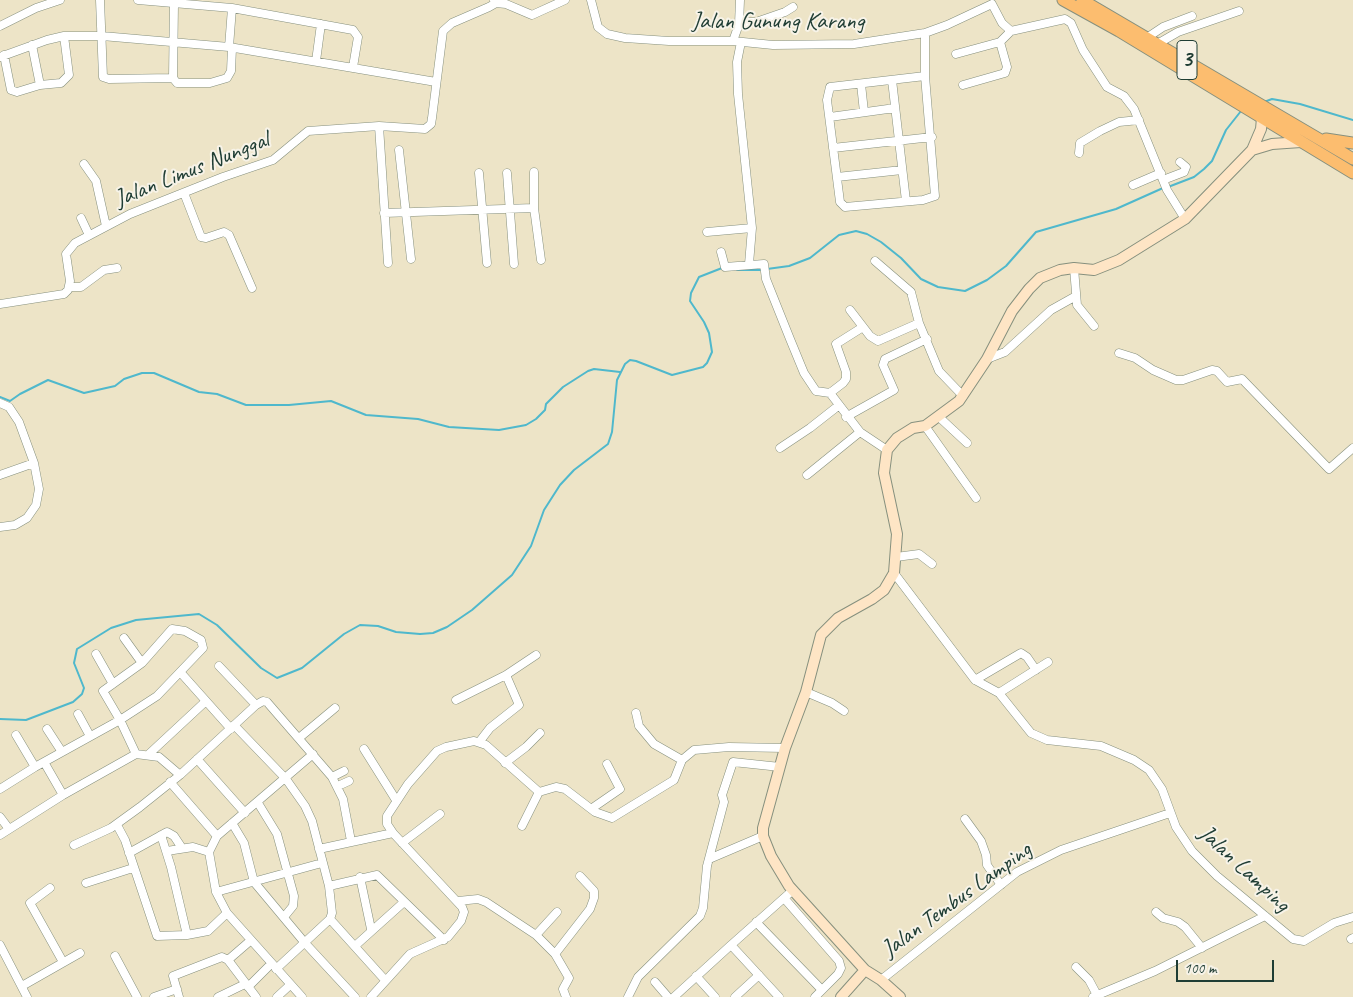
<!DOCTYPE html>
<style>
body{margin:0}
#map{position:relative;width:1353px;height:997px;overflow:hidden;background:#ede4c7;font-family:Caveat,sans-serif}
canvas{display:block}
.scale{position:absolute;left:1176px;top:960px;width:98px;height:22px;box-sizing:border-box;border:2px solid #1f3d34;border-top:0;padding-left:6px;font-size:15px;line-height:18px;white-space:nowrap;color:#1f3d34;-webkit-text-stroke:4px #f7f3e8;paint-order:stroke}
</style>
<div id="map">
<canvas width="1353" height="997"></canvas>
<div class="scale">100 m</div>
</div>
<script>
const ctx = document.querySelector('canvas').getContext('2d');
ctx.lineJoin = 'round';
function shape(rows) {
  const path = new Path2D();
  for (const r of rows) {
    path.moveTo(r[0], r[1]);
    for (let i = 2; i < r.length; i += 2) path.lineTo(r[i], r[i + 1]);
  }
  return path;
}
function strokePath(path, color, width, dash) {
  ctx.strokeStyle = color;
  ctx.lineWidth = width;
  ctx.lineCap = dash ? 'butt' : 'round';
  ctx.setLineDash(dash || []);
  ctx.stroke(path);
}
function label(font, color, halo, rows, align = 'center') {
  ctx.font = font + ' Caveat,sans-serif';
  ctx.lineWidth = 4;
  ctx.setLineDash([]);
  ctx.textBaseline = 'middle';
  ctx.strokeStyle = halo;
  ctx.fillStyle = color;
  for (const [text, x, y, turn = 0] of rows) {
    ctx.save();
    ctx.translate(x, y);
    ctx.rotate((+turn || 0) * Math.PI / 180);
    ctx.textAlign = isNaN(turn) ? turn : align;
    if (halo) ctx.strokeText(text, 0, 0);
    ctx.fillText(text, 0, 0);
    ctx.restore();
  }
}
strokePath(shape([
 [1264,102,1272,99,1300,104,1353,120],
 [1168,187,1194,177,1204,169,1212,161,1226,130,1241,111],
 [767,269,789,266,810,258,839,235,856,231,867,234,881,242,901,258,921,279,938,287,965,291,987,280,1006,266,1036,232,1116,209,1163,188],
 [737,270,762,270],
 [0,397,10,401,20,394,48,380,84,393,115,386,124,379,142,373,154,373,199,392,217,394,246,405,289,405,331,401,366,415,418,419,449,427,499,430,526,425,536,419,545,410,546,404,563,387,588,371,594,369,620,372],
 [0,719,26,720,73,702,82,694,84,688,74,663,77,649,111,628,136,620,199,614,217,625,261,668,277,678,302,668,344,634,360,625,378,626,396,632,420,634,433,633,447,627,472,610,512,575,531,546,544,510,560,485,574,470,608,444,612,432,617,380,625,364,630,360,636,361,672,375,703,367,707,363,712,352,709,333,704,322,690,301,691,293,699,277,722,268]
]), '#4fb8cc', 2);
const street = shape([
 [100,0,103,77,109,79,173,78],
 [138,0,232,8,353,30,358,37,353,67],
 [591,0,598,27,607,34,625,38,669,41,733,41,773,45,854,44,925,33,947,25,992,4,1002,23,1011,31,1065,19,1071,23,1083,50,1107,87,1124,96,1134,109,1167,190,1185,219],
 [496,3,506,4,532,15,565,0],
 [174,4,173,78,177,83,210,83,227,78,231,71,232,48],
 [739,22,756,22,785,12,793,7],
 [0,26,36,8,60,0],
 [925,33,925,76,935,196,923,200,845,207,840,202,827,100,830,87,925,76],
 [1148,37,1163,27,1192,16],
 [733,41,739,24,740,0],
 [741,42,737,62,738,94,752,228,749,264],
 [1159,43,1178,32,1239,11],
 [32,45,40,85,61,83,69,75,64,36],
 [229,47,232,8],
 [956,54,1000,42,1011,31],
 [4,55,11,90,17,92,40,85],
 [0,57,47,40,64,36,102,36,229,47,436,82],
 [316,61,321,24],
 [892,80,906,201],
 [861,84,864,112],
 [963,85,1005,73,1007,67,1000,42],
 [830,117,895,108],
 [379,126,388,263],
 [833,148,932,137],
 [399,150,411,259],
 [1079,153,1080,143,1100,131,1119,122,1139,120],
 [84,164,96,181,106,226],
 [479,173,487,263],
 [507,173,514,264],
 [837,177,902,170],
 [1163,180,1184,172,1186,167,1180,162],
 [1133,185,1161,173],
 [184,193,201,237,206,238,224,232,229,235,252,288],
 [534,208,534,172],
 [384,213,534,208,541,260],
 [81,218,89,235],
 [707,232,752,228],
 [721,252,725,267,764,264,766,279,790,339,804,373,816,391,830,393,843,383,846,379,846,372,836,344,863,327],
 [875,261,911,292,919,323,939,371,963,396],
 [1074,268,1077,305,1094,326],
 [70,287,81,287,104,270,117,268],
 [0,304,64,294,68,290,70,281,66,254,75,243,130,214,223,177,273,160,308,131,379,126,425,129,431,124,432,118,443,31,452,23,489,7,496,3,494,0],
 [850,310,870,336,878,341,919,323],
 [1119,353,1135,358,1153,370,1176,380,1183,380,1212,370,1217,371,1227,382,1242,379,1329,469,1353,448],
 [987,359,1005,352,1051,310,1076,296],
 [830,393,860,432,887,450],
 [0,403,9,407,19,422,34,463,39,489,36,505,27,518,15,525,0,527],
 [846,417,894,390,883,365,885,359,927,339],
 [939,417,967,443],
 [925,426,976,498],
 [780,448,810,428,838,406],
 [0,475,34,463],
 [807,475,860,432],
 [896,557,919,554,932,564],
 [894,573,975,680,999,693,1031,733,1047,740,1101,746,1134,760,1149,770,1162,789,1176,827,1192,851,1217,876,1293,939,1304,941,1334,923,1353,917],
 [124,638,142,663],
 [96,654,113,684],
 [219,666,256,705,263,701,267,702,332,777,343,799,351,841],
 [181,673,231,729],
 [975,680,1021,653,1027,657,1036,670],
 [806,692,832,703,844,711],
 [999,693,1048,662],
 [456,700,506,675,536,655],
 [636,713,639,726,654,744,682,760],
 [78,714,90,736],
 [234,725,286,779,305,806,312,821,329,886,332,913,330,919,276,969],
 [47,729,62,752],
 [16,735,35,767],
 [299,738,335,708],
 [480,741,490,728,519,705,506,675],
 [364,749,396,800],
 [149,754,206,701],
 [197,759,245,813],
 [44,762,63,795],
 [505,763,526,747,540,733],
 [332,777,344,771],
 [170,782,217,836],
 [338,786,349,781],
 [0,789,35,767,120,720,157,696,203,648,201,640,185,631,172,629,142,663,103,691,120,720,136,754],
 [258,803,277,834,294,896,293,906,284,917],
 [591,809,620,789,607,764],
 [0,817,9,829],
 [965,819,981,841,986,855,987,865,1001,885],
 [232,823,244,843,254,882,305,943,355,997],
 [117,825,125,840,157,936,187,935,208,931,227,913],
 [522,826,539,792],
 [393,833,387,824,387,816,408,784,437,751,446,747,474,741,486,745,539,792,556,787,565,789,595,812,612,818,674,780,682,760,694,750,729,747,785,748],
 [0,835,63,795,136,754,159,757,180,775],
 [161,835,171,867,187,935],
 [402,843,440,814],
 [74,845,111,828,140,807,180,775,256,705],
 [319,849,393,833,462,907,464,912,461,921,448,937,410,954,371,997],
 [167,851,193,847,209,852],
 [129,853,167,832,174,836,182,848],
 [709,859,763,836],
 [360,877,371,929],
 [86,883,133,868],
 [329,886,377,875,444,940],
 [50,888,30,903,63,962],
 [216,892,322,863],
 [784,898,839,961,841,968,838,974,815,997],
 [458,901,478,899,486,902,536,935,555,954,569,978,563,989,566,997],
 [1156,912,1163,918,1178,922,1185,927,1202,948],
 [330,919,385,980],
 [756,922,822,990],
 [536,935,557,912],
 [1351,939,1353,938],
 [0,945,27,997],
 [731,945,793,890],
 [355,946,404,902],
 [555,954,590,909,594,898,594,891,580,876],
 [115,956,137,997],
 [228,960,250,941],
 [1076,967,1089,980,1097,995],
 [696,976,715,997],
 [881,980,1017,872,1061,850,1170,813],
 [655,982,668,997],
 [22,986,80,953],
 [248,987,271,964],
 [154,997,177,989],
 [179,997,173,976,222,957,228,960,256,997],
 [218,997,245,984],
 [277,997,290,985],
 [302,997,227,913,216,892,209,852,217,836,313,754],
 [628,997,638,977,700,916,703,908,707,866,724,802,722,795,733,762,780,767],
 [674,997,731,945,779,997],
 [735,997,759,975],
 [1093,997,1155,971,1265,916]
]);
const secondary = shape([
 [1252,150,1261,129,1262,118],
 [865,970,881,980,900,997],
 [841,997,865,970,789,886,771,856,763,836,763,828,785,748,806,692,821,635,838,618,872,599,884,590,894,573,897,534,884,473,887,450,897,438,913,428,925,426,959,401,987,359,1012,311,1029,289,1040,278,1060,270,1074,268,1094,270,1119,260,1185,219,1252,150,1272,144,1301,142]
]);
const primary = shape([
 [1063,0,1119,31,1353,173],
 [1082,0,1353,159],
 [1326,139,1353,143]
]);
strokePath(street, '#86907e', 9);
strokePath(secondary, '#86907e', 12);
strokePath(primary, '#86907e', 13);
strokePath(street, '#fff', 8);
strokePath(secondary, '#fee5c5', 10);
strokePath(primary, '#fcbd6f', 11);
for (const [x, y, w] of [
 [1187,60,20]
]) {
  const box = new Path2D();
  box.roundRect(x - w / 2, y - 19.5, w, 39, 4);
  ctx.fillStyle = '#f7f3e8';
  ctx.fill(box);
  strokePath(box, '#1f3d34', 1);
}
label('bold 22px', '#1f3d34', null, [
 ["3",1187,60]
]);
label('24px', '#1f3d34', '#f7f3e8', [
 ["Jalan Gunung Karang",778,22],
 ["Jalan Limus Nunggal",192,170,-22],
 ["Jalan Lamping",1244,869,43],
 ["Jalan Tembus Lamping",957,900,-36]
]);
</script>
